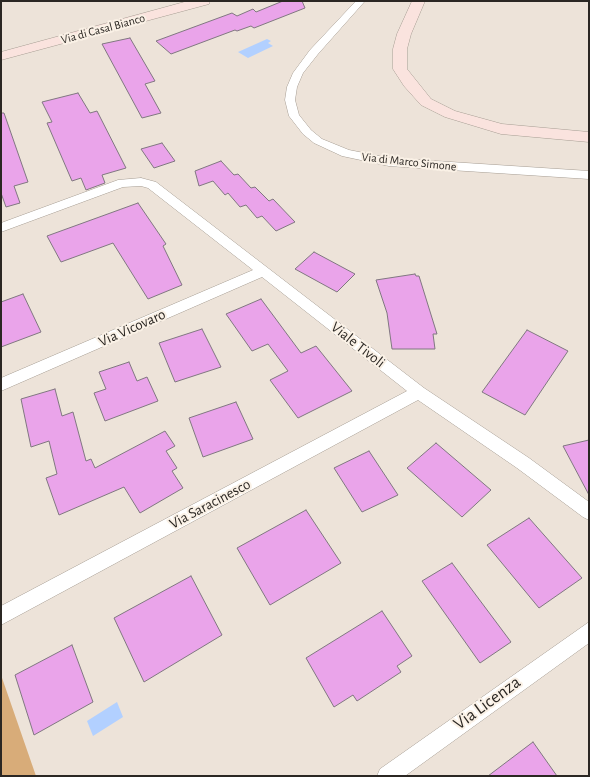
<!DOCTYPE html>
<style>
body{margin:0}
#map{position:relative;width:590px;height:777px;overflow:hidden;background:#ede3d9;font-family:"Alegreya Sans",sans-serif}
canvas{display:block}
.frame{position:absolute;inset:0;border:2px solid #2b2723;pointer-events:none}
</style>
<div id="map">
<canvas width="590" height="777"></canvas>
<div class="frame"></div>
</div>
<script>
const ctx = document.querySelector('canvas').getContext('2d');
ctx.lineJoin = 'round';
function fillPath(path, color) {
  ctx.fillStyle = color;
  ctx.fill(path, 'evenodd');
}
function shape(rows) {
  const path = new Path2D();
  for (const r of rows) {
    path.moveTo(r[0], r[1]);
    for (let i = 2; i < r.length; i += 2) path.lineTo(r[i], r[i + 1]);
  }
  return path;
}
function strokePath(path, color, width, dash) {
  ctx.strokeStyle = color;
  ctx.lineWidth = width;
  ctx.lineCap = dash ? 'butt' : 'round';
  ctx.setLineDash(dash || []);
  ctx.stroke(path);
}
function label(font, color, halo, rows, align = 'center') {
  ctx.font = font + ' "Alegreya Sans",sans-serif';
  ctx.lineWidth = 4;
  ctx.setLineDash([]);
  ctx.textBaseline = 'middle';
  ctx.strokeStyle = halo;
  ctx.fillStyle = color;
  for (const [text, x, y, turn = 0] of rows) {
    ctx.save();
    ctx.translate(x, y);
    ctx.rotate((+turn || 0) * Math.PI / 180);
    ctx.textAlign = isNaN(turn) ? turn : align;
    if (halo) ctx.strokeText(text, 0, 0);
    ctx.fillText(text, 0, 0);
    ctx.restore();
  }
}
fillPath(shape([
 [1,675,36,776,1,776]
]), '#d8ac79');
fillPath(shape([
 [267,39,271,41,268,43,273,46,248,58,238,52],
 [117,702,123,717,93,736,87,721]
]), '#b2d0ff');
const building = shape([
 [283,1,302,1,305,8,254,28,251,26,237,31,235,30,171,54,156,41,232,13,237,16,253,9,256,12,283,1],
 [130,38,155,81,145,84,161,113,142,118,102,44,130,38],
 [78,93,90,113,97,111,126,168,102,175,105,183,86,190,81,178,72,181,47,123,52,122,42,102,78,93],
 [1,113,4,113,28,182,14,186,20,203,6,207,1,193,1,113],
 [162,143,175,161,154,168,141,149,162,143],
 [221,161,234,175,238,174,251,188,255,187,269,201,273,199,295,222,276,231,262,216,257,218,246,205,240,207,228,193,225,195,213,181,199,186,195,171,221,161],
 [138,203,166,244,163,246,182,285,148,299,113,243,61,262,47,236,138,203],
 [314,252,355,274,337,292,295,269,314,252],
 [415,274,416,276,419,276,437,334,433,334,435,349,392,349,387,313,376,280,415,274],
 [23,294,41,332,1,347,1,302,23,294],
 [261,299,301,353,316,346,352,391,298,418,270,380,288,371,268,344,252,351,226,314,261,299],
 [202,329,221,367,175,382,159,343,202,329],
 [527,330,568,351,525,415,482,392,527,330],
 [129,362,137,381,147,377,158,401,105,421,94,393,106,389,99,372,129,362],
 [55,389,62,416,73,412,86,461,91,459,95,468,165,431,175,446,166,451,177,468,172,471,183,488,140,513,124,487,59,515,46,478,57,474,49,441,31,447,21,399,55,389],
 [236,402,253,439,203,457,189,418,236,402],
 [589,440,589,495,563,446,589,440],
 [436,443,491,490,462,517,407,468,436,443],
 [369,451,398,495,362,512,334,468,369,451],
 [306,510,341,563,270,605,237,548,306,510],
 [529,518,582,578,539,608,487,545,529,518],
 [452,563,511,642,480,663,422,581,452,563],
 [191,576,222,635,144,682,114,618,191,576],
 [382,611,412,656,397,666,401,672,357,701,353,695,334,707,306,658,382,611],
 [72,645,93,702,34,735,15,675,72,645],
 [533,742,557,776,488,776,533,742]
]);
fillPath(building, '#eaa4ea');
strokePath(building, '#807780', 1);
const street = shape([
 [356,1,365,1,318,54,303,73,297,87,295,100,299,115,311,130,322,139,349,150,389,158,589,171,589,179,389,166,342,156,314,143,303,134,289,116,285,100,287,87,293,73,310,50,356,1],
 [141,178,156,182,424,388,529,458,589,502,589,520,583,517,517,468,418,400,1,625,1,606,407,391,262,277,1,391,1,378,253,270,148,188,141,186,123,187,1,232,1,223,118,180,141,178],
 [589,622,589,643,405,776,377,776,380,769,589,622]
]);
const secondary = shape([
 [188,1,210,1,209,4,1,60,1,52,188,1],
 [412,1,425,1,411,34,407,49,407,69,431,99,455,111,502,124,589,132,589,142,501,134,445,117,421,105,404,86,393,69,393,49,397,34,412,1]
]);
strokePath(street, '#a69d93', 1);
strokePath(secondary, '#a69d93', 1);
fillPath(street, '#fff');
fillPath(secondary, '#fae3de');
label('12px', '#2b2723', '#faf1e6', [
 ["Via di Casal Bianco",103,29,-15],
 ["Via di Marco Simone",409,162,6]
]);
label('15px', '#2b2723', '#faf1e6', [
 ["Via Vicovaro",132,328,-24],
 ["Viale Tivoli",358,345,38],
 ["Via Saracinesco",210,504,-28]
]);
label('18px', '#2b2723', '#faf1e6', [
 ["Via Licenza",487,703,-36]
]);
</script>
